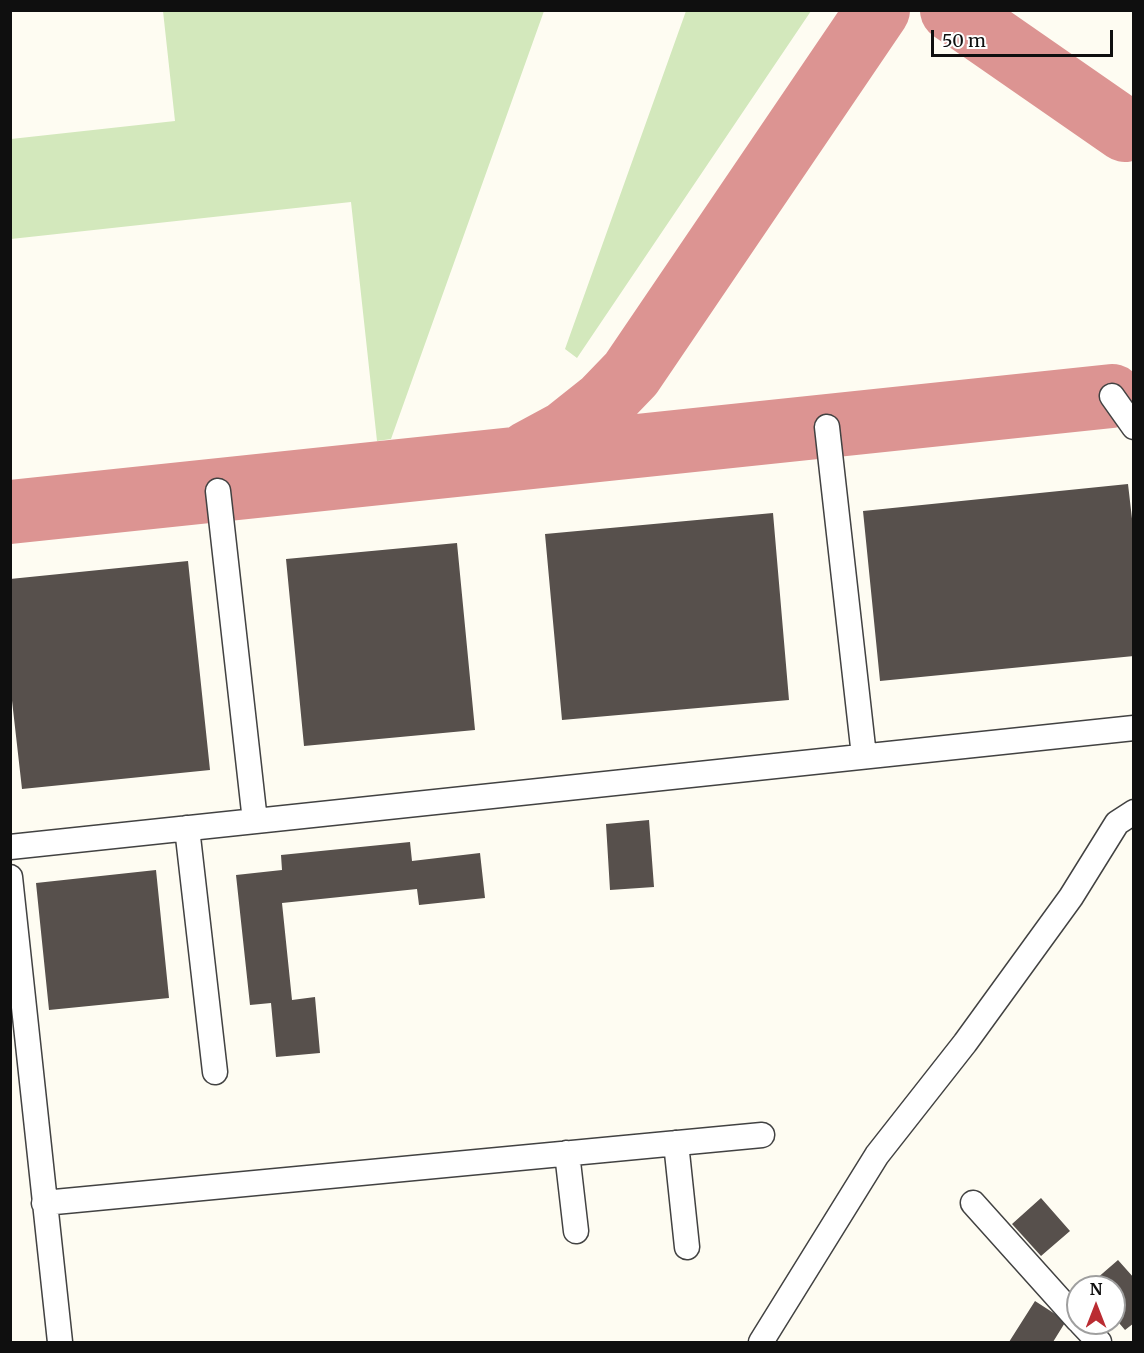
<!DOCTYPE html>
<style>
body{margin:0}
#map{position:relative;width:1144px;height:1353px;overflow:hidden;background:#fefcf2;font-family:Merriweather,serif}
canvas{display:block}
.frame{position:absolute;inset:0;border:12px solid #0f0f0f;pointer-events:none}
.north{position:absolute;left:1066px;top:1275px;width:60px;height:60px;box-sizing:border-box;background:#fff;border:2px solid #9f9f9f;border-radius:50%;rotate:0deg;font-size:16px;font-weight:700;line-height:24px;text-align:center;color:#0f0f0f}
.north::after{content:'';display:block;margin:auto;width:21px;height:27px;background:#ba2c32;clip-path:polygon(50% 0,100% 100%,50% 72%,0 100%)}
.scale{position:absolute;left:931px;top:30px;width:182px;height:27px;box-sizing:border-box;border:3px solid #0f0f0f;border-top:0;padding-left:8px;font-size:18px;line-height:21px;white-space:nowrap;color:#0f0f0f;-webkit-text-stroke:4px #fff;paint-order:stroke}
</style>
<div id="map">
<canvas width="1144" height="1353"></canvas>
<div class="frame"></div>
<div class="north">N</div>
<div class="scale">50 m</div>
</div>
<script>
const ctx = document.querySelector('canvas').getContext('2d');
ctx.lineJoin = 'round';
function fillPath(path, color) {
  ctx.fillStyle = color;
  ctx.fill(path, 'evenodd');
}
function shape(rows) {
  const path = new Path2D();
  for (const r of rows) {
    path.moveTo(r[0], r[1]);
    for (let i = 2; i < r.length; i += 2) path.lineTo(r[i], r[i + 1]);
  }
  return path;
}
function strokePath(path, color, width, dash) {
  ctx.strokeStyle = color;
  ctx.lineWidth = width;
  ctx.lineCap = dash ? 'butt' : 'round';
  ctx.setLineDash(dash || []);
  ctx.stroke(path);
}
fillPath(shape([
 [163,11,544,11,391,439,377,441,351,202,11,239,11,139,175,121],
 [686,11,811,11,577,358,565,349]
]), '#d3e8bc');
strokePath(shape([
 [952,10,1125,130],
 [528,453,565,433,604,402,631,374,878,10],
 [10,512,1112,396]
]), '#dc9492', 64);
fillPath(shape([
 [1128,484,1134,536,1134,656,880,681,863,511],
 [773,513,789,700,562,720,545,534],
 [457,543,475,730,304,746,286,559],
 [188,561,210,770,22,789,10,683,10,579],
 [649,820,654,887,610,890,606,824],
 [410,842,412,861,480,853,485,898,419,905,417,889,282,903,292,1000,315,997,320,1053,276,1057,271,1003,250,1005,236,875,282,870,281,855],
 [156,870,169,998,49,1010,36,883],
 [1041,1198,1070,1231,1041,1256,1012,1224],
 [1118,1260,1134,1278,1134,1323,1125,1330,1114,1317,1114,1287,1088,1286],
 [1035,1301,1066,1321,1053,1342,1009,1342]
]), '#57504c');
const minor = shape([
 [1112,396,1134,427],
 [827,427,864,756],
 [218,491,255,821],
 [187,828,215,1072],
 [10,847,1134,728],
 [10,877,60,1342],
 [676,1143,687,1247],
 [567,1153,576,1231],
 [44,1203,762,1135],
 [973,1203,1078,1320],
 [1081,1323,1099,1342],
 [761,1342,877,1155,965,1043,1071,897,1117,823,1134,812]
]);
strokePath(minor, '#424242', 27);
strokePath(minor, '#fff', 24);
</script>
